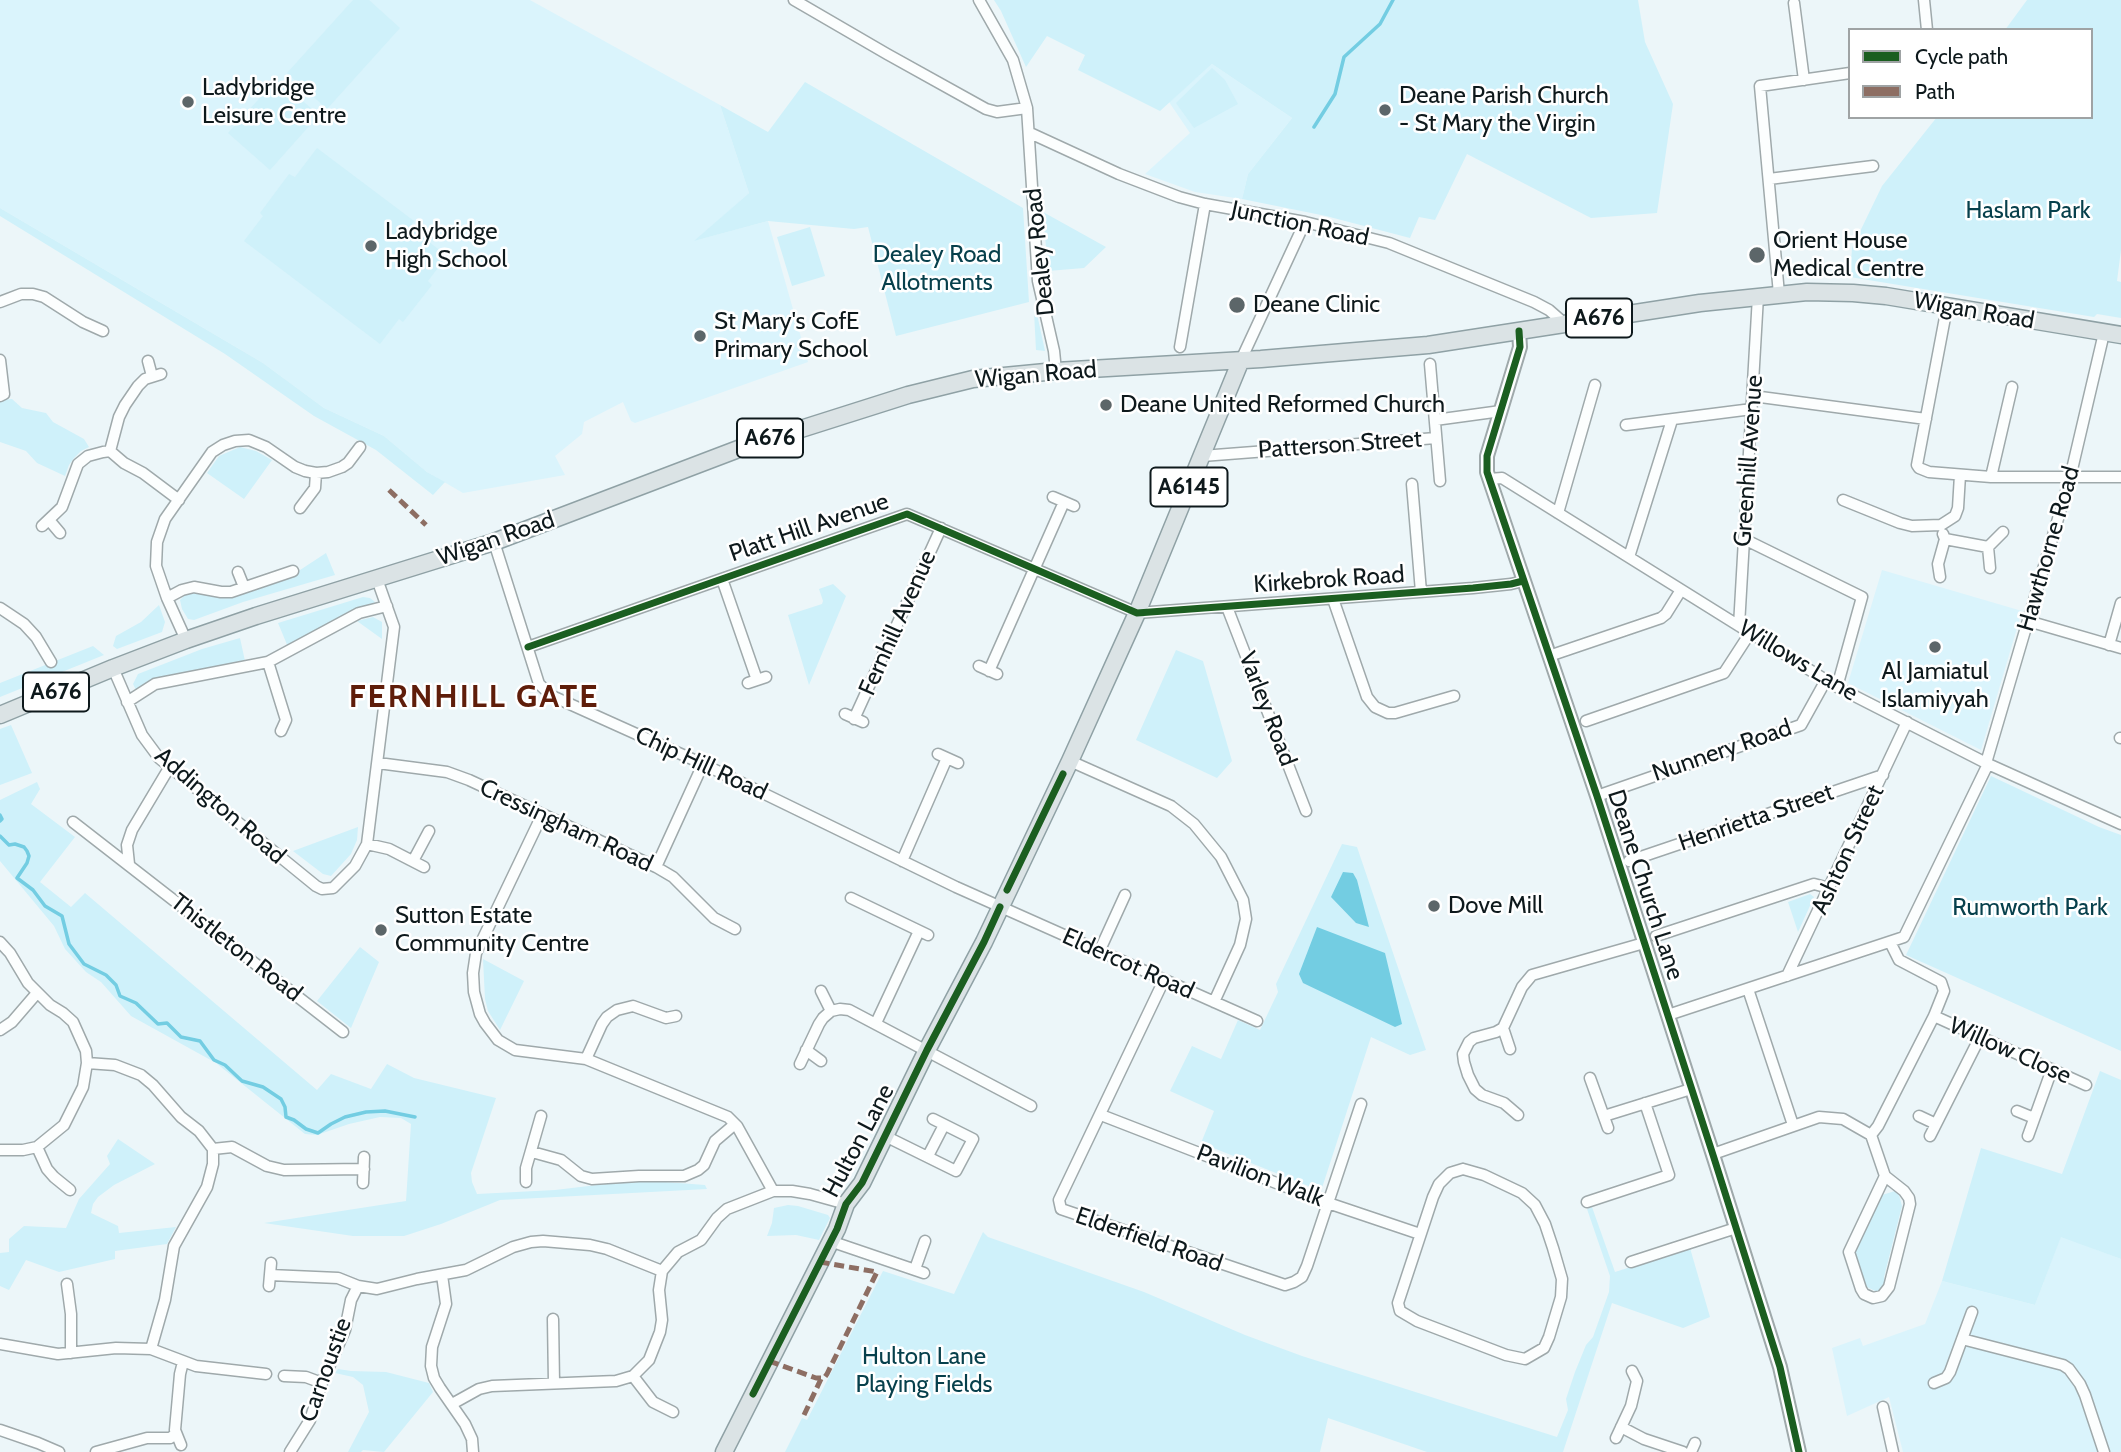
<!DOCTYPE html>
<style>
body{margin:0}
#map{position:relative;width:2121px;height:1452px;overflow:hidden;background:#ecf6f9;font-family:Cabin,sans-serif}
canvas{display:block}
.legend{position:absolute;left:1848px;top:28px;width:245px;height:91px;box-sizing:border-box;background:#fff;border:2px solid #9fa3a4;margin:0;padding:9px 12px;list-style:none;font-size:21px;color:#0e191c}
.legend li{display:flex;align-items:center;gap:14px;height:35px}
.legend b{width:35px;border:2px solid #9fa3a4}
</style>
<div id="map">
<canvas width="2121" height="1452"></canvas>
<ul class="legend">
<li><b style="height:9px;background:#1b5e20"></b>Cycle path</li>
<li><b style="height:9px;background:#8d6e63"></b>Path</li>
</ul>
</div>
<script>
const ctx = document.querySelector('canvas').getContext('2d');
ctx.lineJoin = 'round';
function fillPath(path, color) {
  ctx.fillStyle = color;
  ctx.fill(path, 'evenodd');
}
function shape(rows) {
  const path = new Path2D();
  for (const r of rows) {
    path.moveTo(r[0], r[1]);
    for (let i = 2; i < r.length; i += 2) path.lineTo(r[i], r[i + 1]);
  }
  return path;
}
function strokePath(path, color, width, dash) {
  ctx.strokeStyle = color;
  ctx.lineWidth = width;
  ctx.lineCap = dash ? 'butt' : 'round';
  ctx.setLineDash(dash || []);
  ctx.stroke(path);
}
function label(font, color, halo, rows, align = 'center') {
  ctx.font = font + ' Cabin,sans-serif';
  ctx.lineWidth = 5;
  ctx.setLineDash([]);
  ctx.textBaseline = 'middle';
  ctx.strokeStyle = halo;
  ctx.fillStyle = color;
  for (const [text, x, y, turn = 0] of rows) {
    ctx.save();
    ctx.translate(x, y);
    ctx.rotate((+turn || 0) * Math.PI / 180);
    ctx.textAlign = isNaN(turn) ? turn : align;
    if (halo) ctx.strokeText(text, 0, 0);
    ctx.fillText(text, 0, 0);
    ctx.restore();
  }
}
fillPath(shape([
 [0,0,530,0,720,105,749,193,697,240,768,221,808,362,635,423,631,421,623,402,584,422,582,434,555,456,565,475,463,493,427,472,384,436,324,408,263,363,0,208],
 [1212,64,1292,118,1248,174,1242,199,1195,192,1145,174,1190,133,1169,102],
 [1882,570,2022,611,1981,750,1848,683],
 [2061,1236,2121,1259,2121,1452,1903,1452,1889,1397,1847,1416,1832,1348,1860,1338,1863,1346,1925,1324,1942,1281,2035,1305]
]), '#daf4fc');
fillPath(shape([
 [353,0,369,0,400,28,327,109,287,73],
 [994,0,1638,0,1645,42,1673,104,1657,213,1591,218,1467,154,1435,220,1419,217,1410,238,1326,216,1242,199,1248,174,1292,118,1212,64,1160,111,1078,70,1085,55,1047,36,1026,67,1001,11],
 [2027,0,2121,0,2121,250,2117,281,2121,282,2121,318,2097,314,2094,317,1850,277,1852,248,1882,186,1937,117,2091,117,2091,30,2005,30],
 [1212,68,1225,80,1238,104,1194,128,1176,103],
 [277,79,319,115,270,170,228,133],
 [805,82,1023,208,1029,302,896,336,868,227,854,229,768,221,694,241,749,193,720,105,768,132],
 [317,148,414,221,410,227,447,256,428,281,432,285,403,322,399,319,380,344,244,241,263,216,260,213,289,174,295,177],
 [0,208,263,363,324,408,384,436,427,472,445,482,433,495,376,450,314,416,225,354,0,216],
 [1043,212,1106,247,1084,268,1048,271],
 [810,227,825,276,792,286,777,237],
 [1034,312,1037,314,1045,351,1036,350],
 [12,399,22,408,46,413,53,422,84,439,89,447,81,451,74,458,69,465,65,476,37,463,26,451,0,442,0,400],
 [240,447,256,451,272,460,244,499,207,473,219,456],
 [326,553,335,575,243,602,194,620,188,619,182,609,180,600,185,595,184,593,192,590,225,596,297,572],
 [833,584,846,596,809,685,788,615,822,604,823,601,819,589],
 [363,597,370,598,375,602,371,605,360,607,347,613,288,647,278,623],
 [159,605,165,622,162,632,117,649,113,646,116,636,141,622],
 [373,617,382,622,382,639,357,621],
 [240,638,245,661,153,679,136,690,133,684,138,674,202,649],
 [93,646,104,655,0,697,0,683],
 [1176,650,1203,661,1232,761,1217,778,1136,740],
 [11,725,32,773,0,785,0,729],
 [1991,776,2099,827,2121,835,2121,1051,1906,955],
 [37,782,40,789,31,804,75,837,40,882,71,907,85,893,317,1090,331,1074,371,1089,387,1064,414,1078,496,1098,471,1173,472,1182,477,1194,555,1190,639,1180,705,1185,707,1189,500,1200,441,1224,404,1236,353,1236,264,1223,406,1201,411,1124,401,1118,380,1117,349,1124,317,1135,305,1134,216,1063,131,1016,101,982,86,972,65,949,54,926,0,861,0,800],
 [358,827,357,840,351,854,331,876,323,874,293,851],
 [1342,844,1357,847,1426,1050,1410,1055,1371,1037,1321,1191,1201,1143,1214,1111,1170,1091,1192,1046,1221,1059,1238,1020,1260,1030,1278,992,1276,984],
 [1810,894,1814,897,1798,932,1788,902],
 [360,947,379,962,351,1028,317,1001],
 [483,959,524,981,500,1030,488,1011,485,999],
 [2100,1071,2121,1080,2121,1259,2061,1237,2035,1305,1942,1281,1981,1148,2062,1174],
 [118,1139,155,1164,114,1185,98,1197,93,1204,91,1213,118,1226,119,1233,176,1227,167,1244,115,1251,115,1259,59,1272,26,1260,9,1290,0,1286,0,1253,9,1252,9,1239,24,1226,66,1228,79,1199,110,1164,107,1156],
 [1895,1191,1899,1195,1902,1206,1884,1277,1886,1287,1877,1292,1865,1286,1854,1262,1854,1252,1882,1195],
 [788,1205,798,1206,828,1215,830,1218,819,1240,796,1235,767,1236,772,1223,774,1208],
 [1592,1207,1615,1272,1690,1248,1710,1317,1683,1328,1612,1303,1563,1452,1427,1452,1328,1418,1320,1452,785,1452,802,1418,807,1420,883,1271,954,1294,983,1232,988,1237,1144,1292,1245,1335,1302,1356,1557,1437,1568,1410,1566,1399,1575,1372,1586,1345,1593,1337,1609,1292,1610,1276,1587,1209],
 [338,1369,351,1371,386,1372,429,1383,433,1392,384,1452,363,1450,361,1452,348,1452,369,1412,363,1385,353,1377,335,1373]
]), '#cff1fa');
fillPath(shape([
 [1343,872,1353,873,1357,880,1369,927,1356,923,1331,897],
 [1317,927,1385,953,1402,1024,1395,1027,1303,983,1299,974]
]), '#73cde2');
strokePath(shape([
 [1314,127,1335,94,1344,57,1380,24,1393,0],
 [0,815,2,819,0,821],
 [0,836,9,845,15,844,24,847,27,851,29,856,27,863,17,878,33,890,45,906,62,916,69,944,84,964,106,975,116,985,120,996,136,1003,158,1024,167,1023,181,1037,200,1041,214,1060,225,1065,242,1081,263,1087,281,1099,285,1107,286,1117,294,1120,306,1129,318,1133,331,1124,345,1117,366,1112,385,1111,415,1117]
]), '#73cde2', 3.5);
const minor = shape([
 [794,0,887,54,986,109,997,112,1027,108],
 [979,0,1013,60,1027,108,1038,281,1054,351,1056,371],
 [1924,0,1927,30],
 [1794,3,1804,80],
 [1030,133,1119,174,1179,197,1205,204,1305,222,1389,243,1534,302,1549,310,1565,324],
 [1769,179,1873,166],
 [1779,294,1760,86,1850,73],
 [0,302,21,294,33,294,44,297,83,322,103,331],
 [1947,307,1917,465,1919,468,1929,472,1991,477,2121,477],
 [1180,347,1205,204],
 [0,360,4,394,0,396],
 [1241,360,1305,222],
 [148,361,152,376],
 [1430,364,1440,481],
 [1753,396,1926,419],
 [1435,420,1501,411],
 [1626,425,1752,409],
 [110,451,119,417,125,405,138,386,145,379,161,374],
 [1202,456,1436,438],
 [1991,477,2012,387],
 [1489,479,1502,478,1837,687,1988,764,2121,824],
 [1412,484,1421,592],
 [1053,497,1074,506],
 [1843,500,1900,523,1912,526,1941,525,1955,516,1958,508,1960,475],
 [300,508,315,488,316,473],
 [1558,513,1595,385],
 [49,520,60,533],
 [42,526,62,507,78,464,88,456,103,452,110,451,124,463,143,473,179,500],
 [1744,539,1862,597,1837,687],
 [1945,539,1988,547,2003,532],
 [494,542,539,684,552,696,703,764,956,887,1257,1021],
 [1988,547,1990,568],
 [1629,557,1672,420],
 [238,572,244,587],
 [1940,577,1938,564,1945,539,1943,534],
 [722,579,757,680],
 [167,598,182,590,194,587,221,592,231,592,293,571],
 [1333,599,1367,697,1375,707,1388,713,1395,713,1454,696],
 [1227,607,1306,811],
 [0,608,24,624,36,637,51,662],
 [2028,621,2121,648],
 [1739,626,1758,296],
 [186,640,167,598,156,566,157,542,165,519,212,452,223,445,235,441,249,440,266,447,295,467,305,471,316,473,328,472,342,467,348,463,360,447],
 [2109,645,2121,603],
 [528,647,907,514,1137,613,1473,588,1511,584,1523,581],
 [1549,656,1661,618,1666,614,1681,590],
 [268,662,286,720,281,731],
 [979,666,997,674],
 [113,668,142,735,159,758,316,886,322,889,333,888,355,866,367,844,394,627,377,579],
 [989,671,1064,502],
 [748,683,766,677],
 [127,702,155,684,268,662,359,613,387,606],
 [845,714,863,722],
 [854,719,941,528],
 [1586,721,1724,673,1750,633],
 [2120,738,2121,738],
 [938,754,958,763],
 [1070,761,1171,806,1194,824,1221,857,1243,900,1246,919,1240,945,1214,1002],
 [378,763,447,772,469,780,656,867,673,877,714,918,735,929],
 [1986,763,2070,478,2104,333],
 [1597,796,1801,725,1826,680],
 [542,815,476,953,473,973,474,992,480,1014,485,1023,498,1040,515,1050,586,1059,728,1117,737,1126,773,1191],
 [73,822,343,1032],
 [367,844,389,849,424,867],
 [413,861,429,831],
 [902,861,947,758],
 [1629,861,1883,775],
 [129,864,127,845,132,830,169,768],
 [656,867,703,764],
 [851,898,928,935],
 [1656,936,1814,884,1829,888],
 [0,942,10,953,28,983,50,1005,63,1013,73,1022,86,1051,87,1063,83,1087,64,1125,37,1147,23,1150,0,1150],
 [1099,952,1125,895],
 [1787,976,1907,722],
 [1164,980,1059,1200,1061,1209,1285,1285,1294,1282,1302,1277,1307,1266,1361,1104],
 [1748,989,1793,1125],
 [821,991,831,1011],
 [1668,1015,1904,937,1988,764],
 [1934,1016,2086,1085],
 [876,1023,919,931],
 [1503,1028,1510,1049],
 [0,1030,12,1022,37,993],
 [806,1050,821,1061],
 [586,1059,602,1024,607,1017,617,1010,633,1006,666,1018,676,1016],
 [87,1063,115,1065,141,1075,153,1085,181,1117,199,1131,213,1149,232,1147,267,1166,284,1170,364,1169],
 [800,1064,819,1024,823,1018,831,1011,840,1009,849,1010,1031,1106],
 [1590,1078,1608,1128],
 [2017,1111,2034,1118],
 [1101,1115,1328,1203,1420,1234],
 [1518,1115,1504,1103,1482,1095,1475,1089,1468,1075,1464,1062,1463,1054,1469,1042,1474,1038,1496,1032,1503,1028,1522,987,1532,975,1644,943],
 [1604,1116,1691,1089],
 [1919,1116,1936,1124],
 [1871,1135,1878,1126,1934,1016,1944,991,1941,982,1899,960,1890,942],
 [885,1136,956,1171,973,1139,933,1119],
 [1930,1136,1980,1037],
 [2028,1136,2052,1069],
 [37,1147,47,1169,54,1177,70,1190],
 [532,1152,561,1160,581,1176,592,1179,639,1176,684,1176,698,1170,704,1165,715,1141,735,1124],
 [1713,1154,1819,1117,1843,1119,1871,1135,1885,1176,1904,1191,1909,1198,1910,1204,1889,1287,1882,1296,1873,1298,1864,1294,1861,1289,1849,1252,1885,1176],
 [928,1156,944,1125],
 [1463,1169,1484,1175,1522,1193,1535,1205,1545,1224,1553,1248,1562,1279,1561,1297,1549,1337,1544,1348,1525,1359,1506,1355,1417,1321,1400,1311,1398,1303,1433,1197,1439,1184,1450,1173,1463,1169],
 [526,1182,526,1168,541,1116],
 [363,1183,364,1157],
 [1587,1202,1669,1175,1645,1103],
 [830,1241,924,1273],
 [1631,1262,1736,1228],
 [915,1269,925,1241],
 [270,1275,338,1278,358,1286,377,1289,417,1279,466,1270,513,1247,531,1242,543,1241,590,1245,607,1249,662,1271],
 [442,1275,446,1304,432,1347,431,1366,434,1378,440,1388,465,1424,472,1439,473,1452],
 [67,1284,71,1314,71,1353],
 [269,1286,271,1263],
 [553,1319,554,1383],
 [1962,1339,2063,1365,2069,1369,2080,1384,2085,1395,2104,1452],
 [0,1344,58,1354,116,1348,151,1349,196,1366,266,1374],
 [151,1349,165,1300,174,1246,207,1187,213,1164,213,1149],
 [284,1376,306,1377,322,1383],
 [633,1376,653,1402,673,1412],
 [1934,1383,1946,1378,1950,1372,1972,1312],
 [452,1404,479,1389,492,1386,616,1381,633,1376,649,1360,660,1332,662,1320,659,1290,662,1271,678,1252,701,1240,717,1218,727,1209,773,1191,792,1191,810,1194,846,1204],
 [1883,1407,1893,1452],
 [1621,1427,1644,1439,1683,1452],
 [0,1430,38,1443,59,1452],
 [1616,1438,1631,1406,1637,1381,1632,1371],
 [181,1445,175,1430,180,1374,183,1362],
 [96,1452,147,1438,170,1438,176,1434],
 [290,1452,310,1420,322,1383,345,1330,351,1300,358,1286],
 [1691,1452,1695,1443]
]);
const tertiary = shape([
 [1519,331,1520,347,1487,456,1487,472,1597,796,1714,1158,1780,1367,1799,1452]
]);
const primary = shape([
 [0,715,113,668,186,640,256,616,494,542,741,448,908,395,973,379,1056,371,1261,359,1428,345,1700,303,1807,292,1853,293,1886,296,2121,335],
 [724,1452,837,1229,846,1204,862,1183,927,1050,984,942,1070,761,1137,613,1241,360]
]);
strokePath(minor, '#9fa9ab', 13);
strokePath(tertiary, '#9fa9ab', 16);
strokePath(primary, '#8fa1a5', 19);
strokePath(minor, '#fcfefe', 10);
strokePath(tertiary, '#fcfefe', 12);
strokePath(primary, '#dbe3e5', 16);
strokePath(shape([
 [389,490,426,525],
 [769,1361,816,1378,824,1378,827,1374,877,1272,820,1262],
 [804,1415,821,1379]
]), '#8d6e63', 5, [10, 5]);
strokePath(shape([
 [1519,331,1520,347,1487,456,1487,472,1597,796,1714,1158,1780,1367,1799,1452],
 [528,647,907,514,1137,613,1473,588,1511,584,1523,581],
 [1007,890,1063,774],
 [753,1394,837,1229,846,1204,862,1183,927,1050,984,942,1000,907]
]), '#1b5e20', 7);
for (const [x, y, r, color] of [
 [188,102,7,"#5c6669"],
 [1385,110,7,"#5c6669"],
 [371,246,7,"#5c6669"],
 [1757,255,9,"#5c6669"],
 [1237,305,9,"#5c6669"],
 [700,336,7,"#5c6669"],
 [1106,405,7,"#5c6669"],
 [1935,647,7,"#5c6669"],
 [1434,906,7,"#5c6669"],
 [381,930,7,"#5c6669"]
]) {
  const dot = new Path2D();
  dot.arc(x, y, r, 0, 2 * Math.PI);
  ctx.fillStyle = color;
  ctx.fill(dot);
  strokePath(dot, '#fff', 2.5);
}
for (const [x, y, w] of [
 [1599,318,66],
 [770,438,66],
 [1189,487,77],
 [56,692,66]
]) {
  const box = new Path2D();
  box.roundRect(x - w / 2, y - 19.5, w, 39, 5);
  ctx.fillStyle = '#fff';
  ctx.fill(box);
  strokePath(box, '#0e191c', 2);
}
label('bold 23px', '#0e191c', null, [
 ["A676",1599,318],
 ["A676",770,438],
 ["A6145",1189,487],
 ["A676",56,692]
]);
label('24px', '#0e191c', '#fff', [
 ["Ladybridge",202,88],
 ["Leisure Centre",202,116],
 ["Deane Parish Church",1399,96],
 ["- St Mary the Virgin",1399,124],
 ["Ladybridge",385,232],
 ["High School",385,260],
 ["Orient House",1773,241],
 ["Medical Centre",1773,269],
 ["Deane Clinic",1253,305],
 ["St Mary's CofE",714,322],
 ["Primary School",714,350],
 ["Deane United Reformed Church",1120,405],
 ["Al Jamiatul",1935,672,"center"],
 ["Islamiyyah",1935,700,"center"],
 ["Dove Mill",1448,906],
 ["Sutton Estate",395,916],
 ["Community Centre",395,944]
], 'left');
label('24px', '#07404c', '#fff', [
 ["Haslam Park",2028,211],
 ["Dealey Road",937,255],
 ["Allotments",937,283],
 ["Rumworth Park",2030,908],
 ["Hulton Lane",924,1357],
 ["Playing Fields",924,1385]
]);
label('24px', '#0e191c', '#fff', [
 ["Junction Road",1300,224,12],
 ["Dealey Road",1040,252,-96],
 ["Wigan Road",1974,311,10],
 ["Wigan Road",1036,375,-5],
 ["Patterson Street",1340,445,-4],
 ["Greenhill Avenue",1749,461,-86],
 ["Platt Hill Avenue",809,528,-19],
 ["Wigan Road",496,539,-19],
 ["Hawthorne Road",2049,549,-74],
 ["Kirkebrok Road",1329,580,-4],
 ["Fernhill Avenue",898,623,-66],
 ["Willows Lane",1798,661,31],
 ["Varley Road",1267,709,69],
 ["Nunnery Road",1722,751,-19],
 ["Chip Hill Road",701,764,25],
 ["Addington Road",220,806,41],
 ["Henrietta Street",1756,818,-19],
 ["Cressingham Road",566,826,25],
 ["Ashton Street",1848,850,-65],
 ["Deane Church Lane",1645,885,72],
 ["Thistleton Road",236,948,38],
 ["Eldercot Road",1128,964,24],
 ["Willow Close",2010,1051,24],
 ["Hulton Lane",859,1141,-62],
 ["Pavilion Walk",1260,1176,21],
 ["Elderfield Road",1149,1240,19],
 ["Carnoustie",326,1370,-70]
]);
ctx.letterSpacing = '2px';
label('bold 32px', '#5f1d0a', '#fff', [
 ["FERNHILL GATE",474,698]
]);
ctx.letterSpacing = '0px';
</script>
